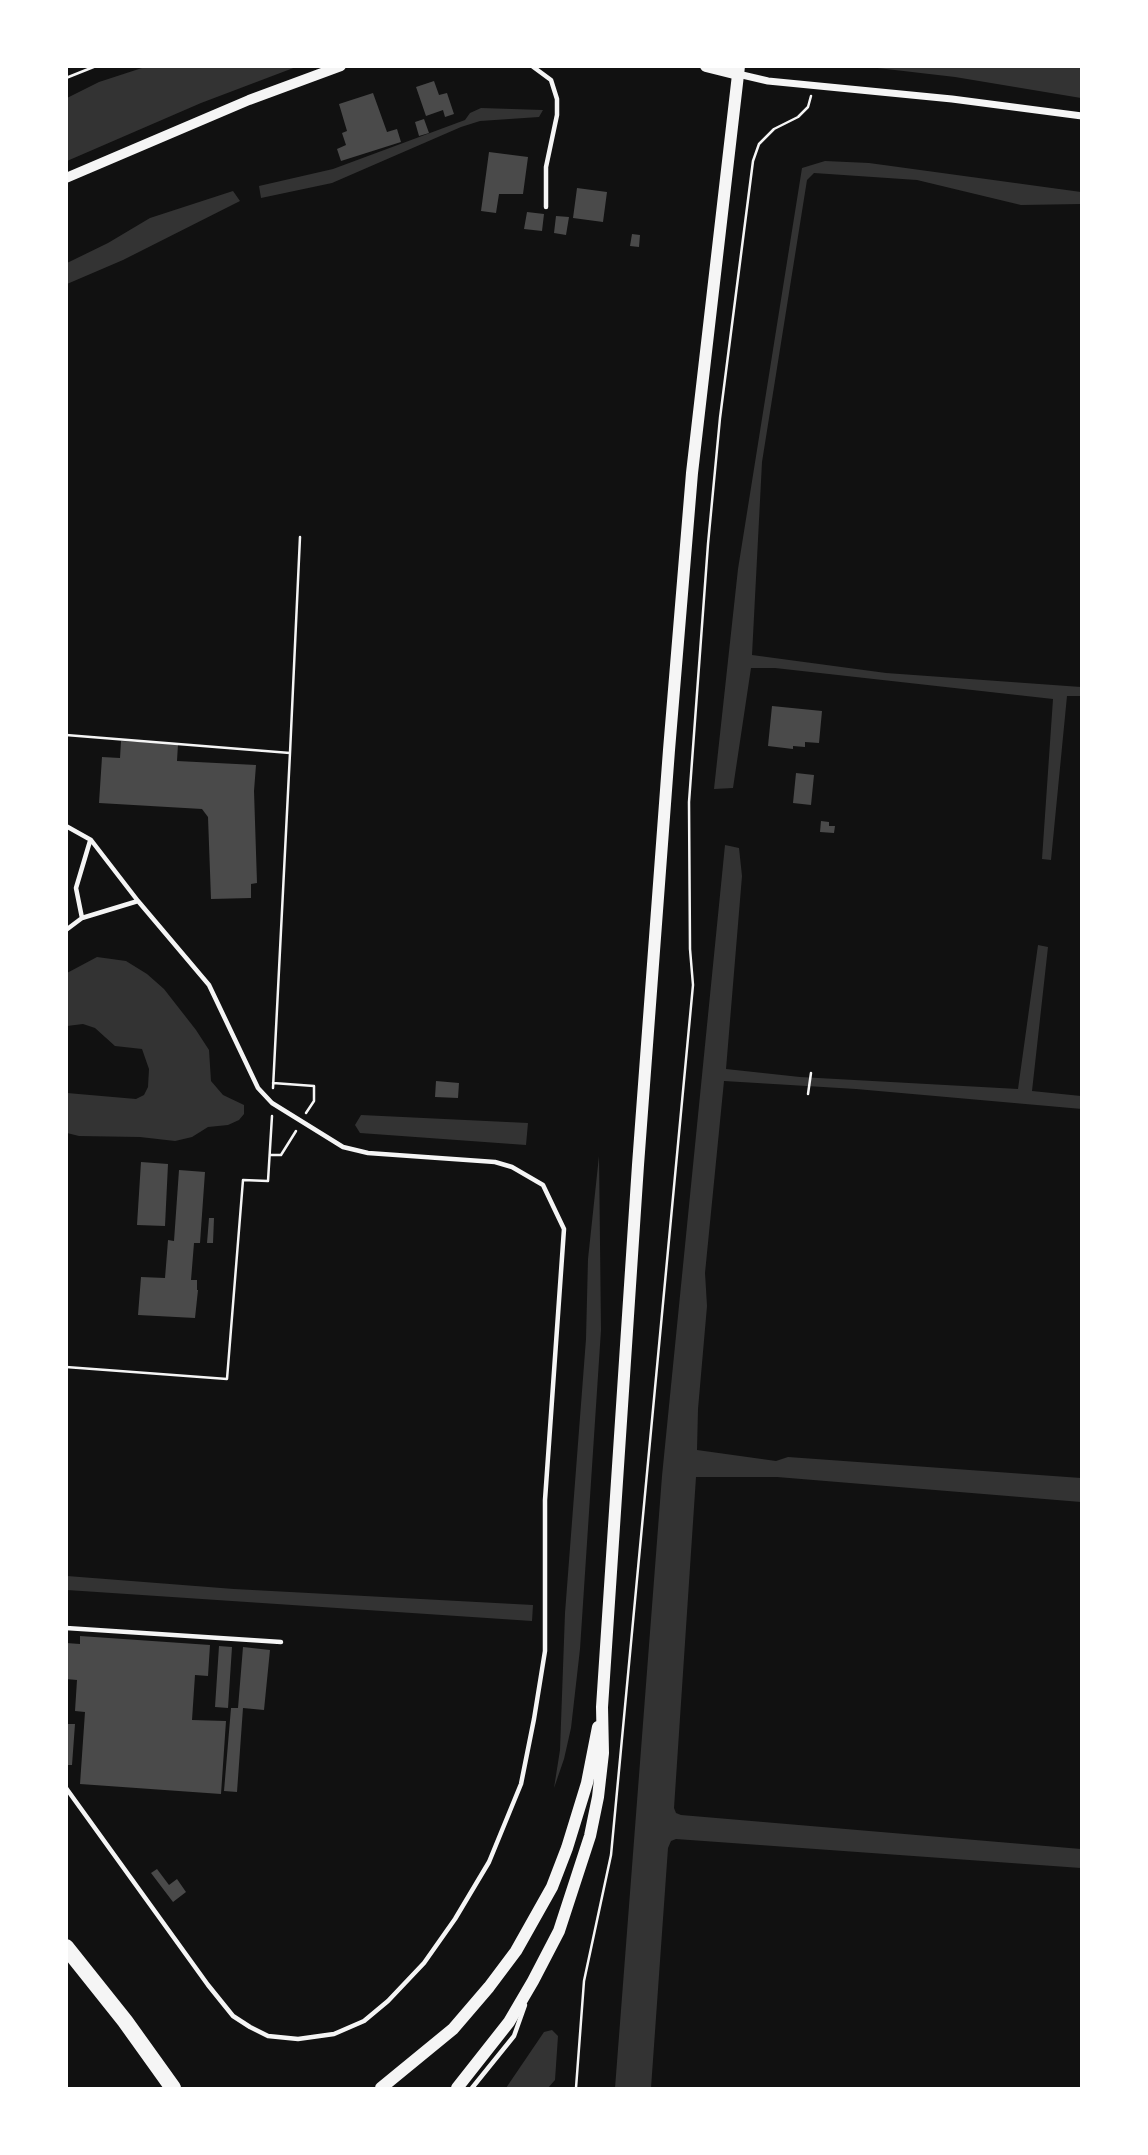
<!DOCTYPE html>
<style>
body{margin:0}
#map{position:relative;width:1148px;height:2155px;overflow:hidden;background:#111;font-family:"Alegreya Sans",sans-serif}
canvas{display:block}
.frame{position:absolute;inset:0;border:68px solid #fff;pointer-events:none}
</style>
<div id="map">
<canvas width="1148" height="2155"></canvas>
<div class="frame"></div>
</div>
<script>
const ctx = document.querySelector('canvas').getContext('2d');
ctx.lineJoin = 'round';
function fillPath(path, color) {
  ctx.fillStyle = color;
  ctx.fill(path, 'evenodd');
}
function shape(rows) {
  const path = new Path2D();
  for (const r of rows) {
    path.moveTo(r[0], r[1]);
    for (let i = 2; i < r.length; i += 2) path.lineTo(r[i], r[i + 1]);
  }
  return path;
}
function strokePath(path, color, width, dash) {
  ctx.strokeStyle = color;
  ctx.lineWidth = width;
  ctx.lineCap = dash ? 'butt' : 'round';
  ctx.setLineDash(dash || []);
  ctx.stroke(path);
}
fillPath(shape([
 [145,67,145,66,296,67,201,103,67,161,67,98,99,82],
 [869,67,1081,67,1081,98,955,77],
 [481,108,543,110,539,117,480,121,461,127,332,183,261,198,259,186,333,169,465,120,470,113],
 [825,161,869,163,1081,192,1081,204,1021,205,917,180,814,173,807,180,762,462,752,655,886,673,1081,687,1081,696,1067,696,1051,860,1042,859,1053,699,775,668,751,668,733,788,714,789,738,569,802,168],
 [233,191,240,201,123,260,67,284,67,263,108,243,150,218],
 [725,845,739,848,742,876,726,1069,800,1077,1018,1089,1038,945,1048,947,1032,1091,1081,1096,1082,1109,856,1089,724,1081,705,1273,707,1306,698,1409,697,1450,776,1461,788,1457,1081,1478,1081,1502,777,1477,696,1477,674,1808,676,1813,681,1815,1081,1849,1081,1868,676,1839,671,1841,668,1848,651,2088,615,2088,662,1476],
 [97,957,126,961,147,974,164,989,196,1030,209,1050,211,1081,223,1095,244,1105,244,1114,239,1120,228,1125,208,1127,192,1137,175,1141,140,1137,79,1136,67,1133,67,1093,136,1099,144,1095,148,1087,149,1069,142,1049,115,1046,95,1028,83,1024,67,1026,67,973],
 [361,1115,528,1123,526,1145,360,1133,355,1125],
 [599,1156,601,1330,580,1649,571,1728,564,1759,554,1788,560,1750,565,1613,586,1339,588,1259],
 [67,1576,234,1589,533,1605,532,1621,67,1590],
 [552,2030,558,2036,555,2080,548,2088,506,2088,544,2032]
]), '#333');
fillPath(shape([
 [434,81,439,95,447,93,454,114,445,117,443,110,426,116,416,87],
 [373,93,387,132,397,129,401,142,341,161,337,149,346,145,342,133,347,131,339,104],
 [424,119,429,133,419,136,415,122],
 [489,152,528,157,523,194,499,194,496,213,481,211],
 [577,188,607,192,603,222,573,218],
 [527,212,544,214,542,231,524,229],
 [556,216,569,217,566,235,554,233],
 [632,234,640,235,639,247,630,246],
 [772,706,822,711,819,743,805,742,805,747,793,746,793,749,768,746],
 [121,741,178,744,177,761,256,765,254,791,257,883,251,884,251,898,211,899,208,817,202,809,99,803,102,757,120,758],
 [796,773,814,775,811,805,793,803],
 [821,821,829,822,829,826,835,826,834,833,820,832],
 [436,1081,459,1083,458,1098,435,1097],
 [141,1162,168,1164,165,1226,137,1225],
 [179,1170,205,1172,200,1243,194,1243,191,1280,197,1280,197,1290,198,1290,195,1318,138,1315,141,1277,165,1278,168,1240,174,1241],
 [209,1218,214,1218,213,1243,207,1243],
 [80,1636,210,1645,208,1676,195,1675,192,1720,226,1721,221,1794,80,1784,85,1712,75,1711,77,1680,66,1679,66,1643,80,1644],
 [219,1646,232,1647,228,1708,215,1707],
 [243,1647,270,1650,264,1710,243,1708,237,1792,224,1791,231,1708,238,1708],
 [66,1724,75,1724,72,1765,66,1765],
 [157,1869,169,1885,177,1879,186,1892,173,1902,151,1873]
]), '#4a4a4a');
strokePath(shape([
 [66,78,96,66],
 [66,735,290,753,300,537],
 [273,1083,314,1086,314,1101,306,1113],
 [273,1088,290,753],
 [808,1094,811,1073],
 [271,1155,281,1155,296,1131],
 [66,1367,227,1379,243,1180,268,1181,272,1116],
 [576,2088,584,1981,611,1855,693,985,690,949,689,802,708,544,720,418,753,161,759,144,774,129,798,117,808,107,811,96]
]), '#f5f5f5', 2.5);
strokePath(shape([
 [532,66,551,80,557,99,557,115,546,167,546,207],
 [66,826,91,840,138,901,209,985,258,1088,272,1103,343,1147,368,1153,495,1162,512,1167,543,1185,564,1229,545,1500,545,1651,534,1719,521,1784,489,1862,455,1919,424,1963,388,2001,364,2021,334,2034,298,2039,268,2036,250,2027,233,2016,208,1985,66,1788],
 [82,918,76,888,90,841],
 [66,930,82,918,138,901],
 [66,1628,281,1642],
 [472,2088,514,2036,525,2005]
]), '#f5f5f5', 4.5);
strokePath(shape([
 [738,74,768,81,952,99,1082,116]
]), '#f5f5f5', 7);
strokePath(shape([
 [66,178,249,100,341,66]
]), '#f5f5f5', 10);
strokePath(shape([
 [706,66,738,74],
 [381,2088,453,2029,489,1987,516,1951,552,1887,567,1848,587,1783,598,1727],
 [457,2088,509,2022,533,1981,559,1931,590,1836,598,1797,603,1753,602,1707,638,1165,669,750,692,473,739,66]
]), '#f5f5f5', 12);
strokePath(shape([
 [66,1947,125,2021,173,2088]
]), '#f5f5f5', 16);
</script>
